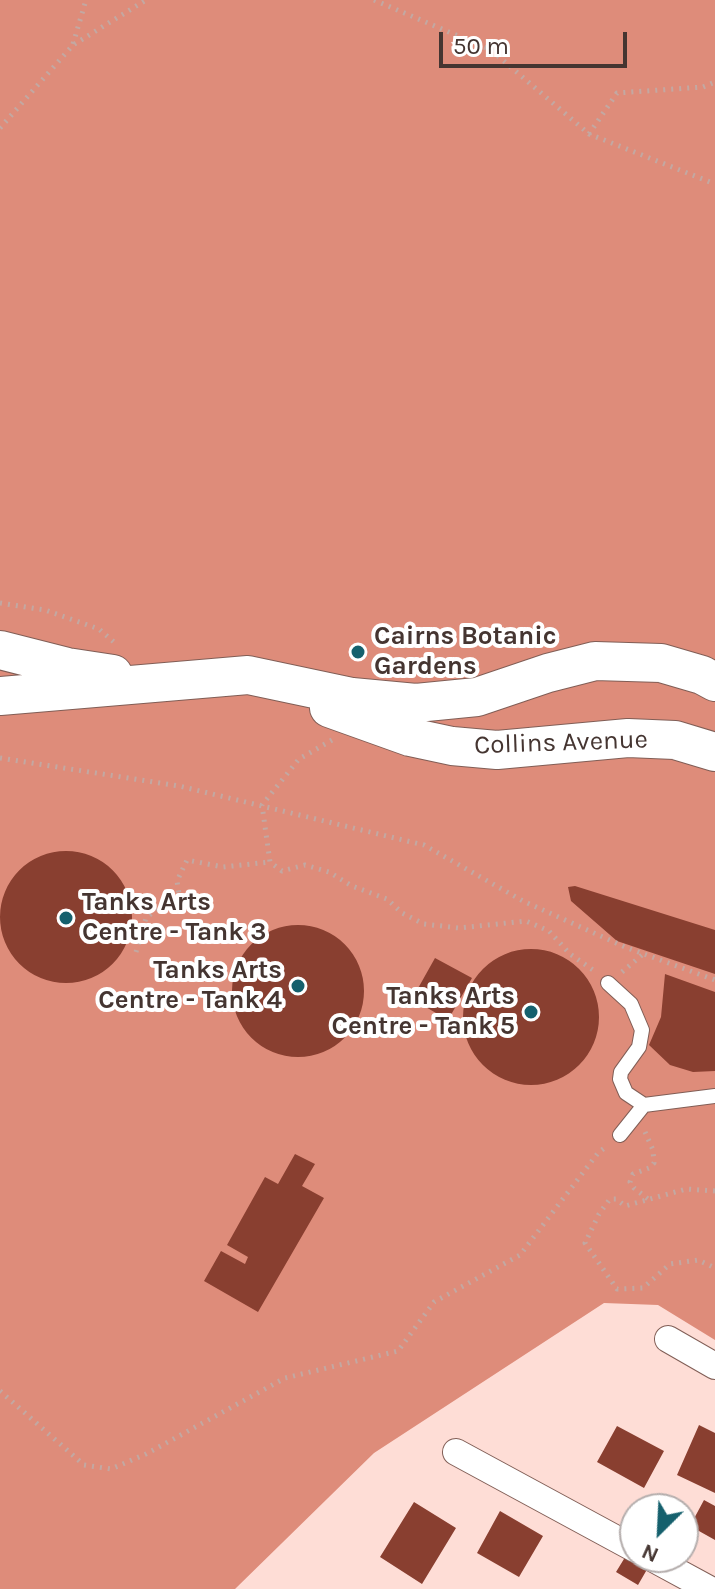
<!DOCTYPE html>
<style>
body{margin:0}
#map{position:relative;width:715px;height:1589px;overflow:hidden;background:#feddd6;font-family:Karla,sans-serif}
canvas{display:block}
.north{position:absolute;left:619px;top:1493px;width:80px;height:80px;box-sizing:border-box;background:#fff;border:2px solid #b5aead;border-radius:50%;rotate:204deg;font-size:22px;font-weight:700;line-height:32px;text-align:center;color:#453531}
.north::after{content:'';display:block;margin:auto;width:28px;height:36px;background:#15606d;clip-path:polygon(50% 0,100% 100%,50% 72%,0 100%)}
.scale{position:absolute;left:439px;top:32px;width:188px;height:36px;box-sizing:border-box;border:4px solid #453531;border-top:0;padding-left:10px;font-size:24px;line-height:28px;white-space:nowrap;color:#453531;-webkit-text-stroke:6px #fff;paint-order:stroke}
</style>
<div id="map">
<canvas width="715" height="1589"></canvas>
<div class="north">N</div>
<div class="scale">50 m</div>
</div>
<script>
const ctx = document.querySelector('canvas').getContext('2d');
ctx.lineJoin = 'round';
function fillPath(path, color) {
  ctx.fillStyle = color;
  ctx.fill(path, 'evenodd');
}
function shape(rows) {
  const path = new Path2D();
  for (const r of rows) {
    if (r.length === 3) {
      path.moveTo(r[0] + r[2], r[1]);
      path.arc(r[0], r[1], r[2], 0, 2 * Math.PI);
      continue;
    }
    path.moveTo(r[0], r[1]);
    for (let i = 2; i < r.length; i += 2) path.lineTo(r[i], r[i + 1]);
  }
  return path;
}
function strokePath(path, color, width, dash) {
  ctx.strokeStyle = color;
  ctx.lineWidth = width;
  ctx.lineCap = dash ? 'butt' : 'round';
  ctx.setLineDash(dash || []);
  ctx.stroke(path);
}
function label(font, color, halo, rows, align = 'center') {
  ctx.font = font + ' Karla,sans-serif';
  ctx.lineWidth = 8;
  ctx.setLineDash([]);
  ctx.textBaseline = 'middle';
  ctx.strokeStyle = halo;
  ctx.fillStyle = color;
  for (const [text, x, y, turn = 0] of rows) {
    ctx.save();
    ctx.translate(x, y);
    ctx.rotate((+turn || 0) * Math.PI / 180);
    ctx.textAlign = isNaN(turn) ? turn : align;
    if (halo) ctx.strokeText(text, 0, 0);
    ctx.fillText(text, 0, 0);
    ctx.restore();
  }
}
fillPath(shape([
 [0,0,715,0,715,1340,658,1305,604,1303,374,1453,235,1589,0,1589]
]), '#de8c7a');
fillPath(shape([
 [66,917,66],
 [575,886,715,930,715,974,617,941,571,901,568,887],
 [298,991,66],
 [531,1017,68],
 [435,958,472,978,448,1020,412,999],
 [665,974,715,992,715,1071,693,1072,670,1065,649,1045,661,1017],
 [295,1154,315,1164,302,1186,324,1198,258,1312,204,1281,221,1251,245,1264,248,1257,227,1245,265,1177,278,1184],
 [699,1425,715,1433,715,1493,677,1475],
 [617,1426,664,1451,644,1488,597,1462],
 [704,1500,715,1506,715,1540,690,1526],
 [414,1502,456,1528,422,1584,380,1557],
 [500,1511,543,1536,519,1577,477,1553],
 [627,1554,649,1566,638,1585,616,1572]
]), '#893f30');
const lane = shape([
 [608,983,631,1004,642,1030,639,1047,621,1072,620,1079,626,1093,644,1105],
 [620,1135,644,1105,715,1096]
]);
const street = shape([
 [668,1339,715,1366],
 [456,1452,635,1549],
 [650,1557,709,1589]
]);
const secondary = shape([
 [0,650,67,667,113,674],
 [0,696,248,675,352,697,416,703,477,697,548,673,595,661,661,663,702,675,715,682],
 [329,708,410,737,452,746,497,750,628,738,675,740,715,752]
]);
strokePath(lane, '#815e56', 16);
strokePath(street, '#815e56', 28);
strokePath(secondary, '#815e56', 40);
strokePath(shape([
 [374,0,491,50,589,134,715,184],
 [73,44,86,0],
 [0,128,73,45,146,0],
 [589,134,617,93,703,87,715,82],
 [0,603,45,610,99,629,115,643],
 [332,740,299,759,262,805,270,862,282,871,305,865,329,872,352,886,387,899,402,913,424,924,459,928,526,921,549,931,570,954,596,972],
 [0,758,179,786,424,845,523,901,625,947,715,980],
 [136,952,146,918,158,908,172,905,179,894,177,881,187,860,223,867,270,862],
 [622,972,642,955],
 [645,1132,653,1150,654,1163,649,1168,633,1174,630,1182,634,1188,648,1199],
 [715,1191,686,1189,625,1206,616,1199,610,1199,599,1214,585,1243,617,1289,643,1288,670,1264,698,1260,715,1268],
 [0,1391,84,1465,111,1469,146,1454,285,1378,398,1351,434,1302,520,1255,598,1153,607,1146]
]), '#c3a8a2', 5, [2, 6]);
strokePath(lane, '#fff', 14);
strokePath(street, '#fff', 26);
strokePath(secondary, '#fff', 38);
for (const [x, y, r, color] of [
 [358,652,8,"#15606d"],
 [66,918,8,"#15606d"],
 [298,986,8,"#15606d"],
 [531,1012,8,"#15606d"]
]) {
  const dot = new Path2D();
  dot.arc(x, y, r, 0, 2 * Math.PI);
  ctx.fillStyle = color;
  ctx.fill(dot);
  strokePath(dot, '#fff', 3);
}
label('bold 26px', '#453531', '#fff', [
 ["Cairns Botanic",374,637],
 ["Gardens",374,667],
 ["Tanks Arts",82,903],
 ["Centre - Tank 3",82,933],
 ["Tanks Arts",282,971,"right"],
 ["Centre - Tank 4",282,1001,"right"],
 ["Tanks Arts",515,997,"right"],
 ["Centre - Tank 5",515,1027,"right"]
], 'left');
label('26px', '#453531', '#fff', [
 ["Collins Avenue",561,743,-2]
]);
</script>
